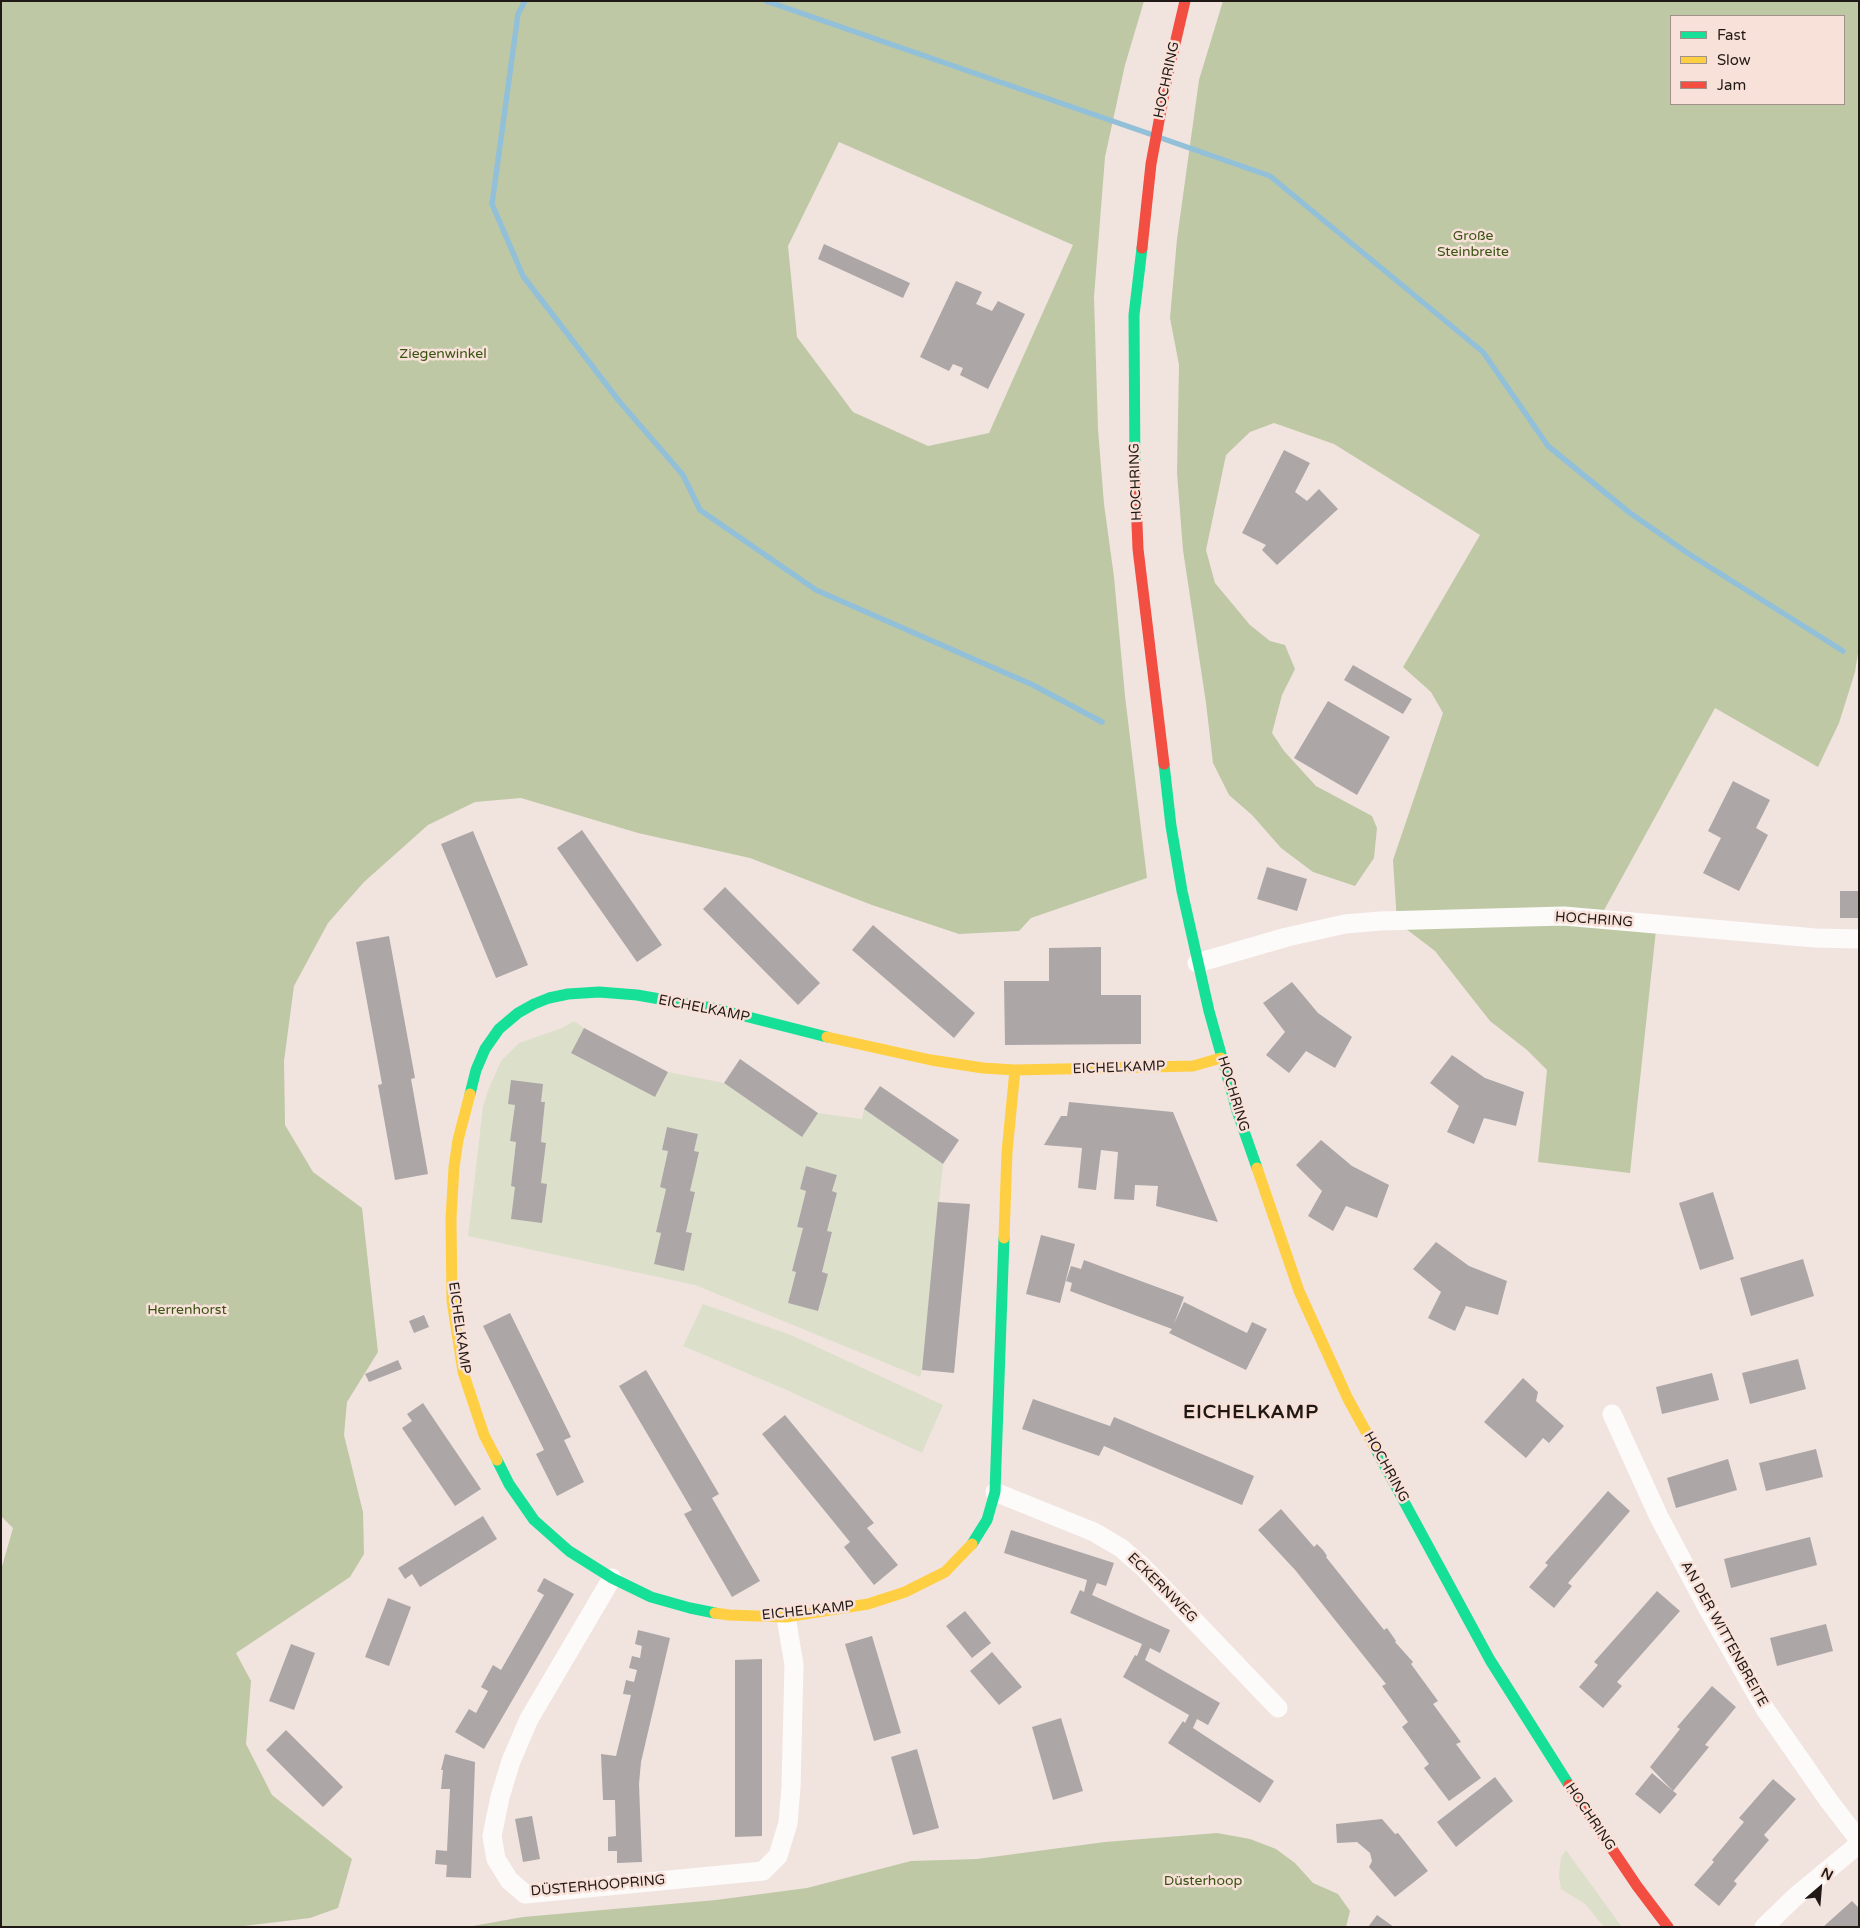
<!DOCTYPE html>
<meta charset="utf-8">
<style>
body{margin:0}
#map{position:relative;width:1860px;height:1928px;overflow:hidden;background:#f1e4df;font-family:"Varela Round",sans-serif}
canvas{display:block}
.frame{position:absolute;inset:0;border:2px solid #211916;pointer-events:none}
.legend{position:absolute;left:1670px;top:15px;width:175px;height:90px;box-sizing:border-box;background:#f8e1d8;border:1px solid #a2918a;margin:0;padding:6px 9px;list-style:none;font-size:15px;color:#211916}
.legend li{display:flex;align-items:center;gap:10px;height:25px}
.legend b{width:25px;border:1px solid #a2918a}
.north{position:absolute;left:1795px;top:1863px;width:50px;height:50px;-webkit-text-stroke:4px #f8e1d8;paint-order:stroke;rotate:27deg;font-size:14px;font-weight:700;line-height:20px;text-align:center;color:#211916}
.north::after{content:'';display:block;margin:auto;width:18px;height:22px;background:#211916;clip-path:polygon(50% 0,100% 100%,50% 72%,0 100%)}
</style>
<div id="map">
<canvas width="1860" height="1928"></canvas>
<div class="frame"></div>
<ul class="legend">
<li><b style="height:6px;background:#16e098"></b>Fast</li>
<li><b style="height:6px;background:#ffcf43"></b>Slow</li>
<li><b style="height:6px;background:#f24e42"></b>Jam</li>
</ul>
<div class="north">N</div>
</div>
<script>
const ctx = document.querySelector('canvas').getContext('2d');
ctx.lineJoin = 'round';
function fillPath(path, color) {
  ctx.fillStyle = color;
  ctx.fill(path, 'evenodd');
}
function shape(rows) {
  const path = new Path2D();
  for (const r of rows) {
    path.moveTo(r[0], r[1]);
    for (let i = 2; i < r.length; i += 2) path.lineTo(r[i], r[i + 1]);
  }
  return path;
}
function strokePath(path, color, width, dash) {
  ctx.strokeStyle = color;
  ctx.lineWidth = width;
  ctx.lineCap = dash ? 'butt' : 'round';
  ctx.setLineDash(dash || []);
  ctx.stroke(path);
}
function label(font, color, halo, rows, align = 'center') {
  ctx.font = font + ' "Varela Round",sans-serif';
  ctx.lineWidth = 5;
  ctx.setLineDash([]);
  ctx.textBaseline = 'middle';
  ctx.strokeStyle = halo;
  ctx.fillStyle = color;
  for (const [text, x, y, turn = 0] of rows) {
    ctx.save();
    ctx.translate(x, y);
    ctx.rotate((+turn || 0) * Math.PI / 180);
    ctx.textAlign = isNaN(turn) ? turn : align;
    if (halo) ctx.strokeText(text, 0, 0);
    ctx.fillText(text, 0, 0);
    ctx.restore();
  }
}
fillPath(shape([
 [574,1021,584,1028,571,1053,655,1097,668,1072,724,1083,802,1137,818,1113,862,1119,864,1109,943,1164,922,1370,920,1377,695,1285,468,1236,483,1106,489,1088,501,1061,519,1043,562,1028],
 [541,1102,545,1103,541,1142,546,1143,541,1183,511,1186,516,1142,510,1141,515,1105],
 [667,1127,698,1134,694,1151,698,1152,690,1191,695,1192,686,1232,692,1233,684,1271,654,1264,661,1233,656,1232,666,1189,660,1187,668,1151,662,1150],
 [806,1166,837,1175,832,1191,837,1193,827,1231,832,1233,822,1272,827,1274,818,1311,788,1303,796,1272,792,1271,803,1228,797,1227,806,1191,800,1189],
 [703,1304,791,1335,943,1405,922,1453,789,1391,683,1346],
 [1566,1850,1622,1927,1604,1927,1585,1904,1561,1889,1559,1875,1561,1857]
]), '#dce0ca');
fillPath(shape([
 [1,1,1144,1,1125,65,1105,157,1094,297,1098,429,1104,504,1114,577,1125,696,1147,878,1031,918,1019,931,959,934,872,905,750,858,638,833,521,798,475,802,428,825,364,882,328,923,294,986,284,1061,285,1125,313,1172,362,1208,378,1352,347,1402,344,1435,363,1512,364,1554,350,1577,236,1653,251,1681,246,1744,272,1795,352,1859,338,1908,310,1918,236,1927,1,1927,1,1570,13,1528,1,1516],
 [839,142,1073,245,989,433,928,446,853,412,797,337,788,246],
 [1223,1,1859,1,1859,647,1855,672,1839,723,1818,767,1715,708,1597,923,1656,930,1630,1173,1538,1162,1547,1070,1527,1050,1490,1021,1435,951,1397,922,1393,860,1443,713,1431,692,1403,667,1480,535,1334,444,1274,423,1250,432,1226,455,1206,550,1215,583,1250,625,1270,641,1285,645,1295,669,1282,695,1272,733,1284,751,1316,786,1372,816,1377,828,1374,858,1355,886,1313,872,1281,848,1252,815,1229,795,1213,763,1206,703,1183,550,1177,473,1179,365,1170,318,1177,239,1199,80],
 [1671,16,1844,16,1844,104,1671,104],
 [1217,1833,1250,1839,1276,1849,1295,1863,1313,1883,1338,1894,1350,1911,1346,1927,467,1927,523,1917,716,1900,807,1888,911,1861,977,1859,1105,1842]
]), '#bec8a5');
strokePath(shape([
 [525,1,518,14,492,204,523,276,619,401,683,475,700,510,816,590,1033,685,1102,722],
 [766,1,1150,134],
 [1161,138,1270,176,1483,352,1548,446,1630,513,1689,554,1843,651]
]), '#93c0d9', 5.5);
fillPath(shape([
 [824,244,910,283,903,298,818,259],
 [956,281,982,292,976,304,992,311,998,301,1025,314,988,389,960,375,963,368,953,364,949,371,920,357],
 [1284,450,1310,463,1295,492,1307,501,1319,489,1338,509,1277,565,1262,550,1266,545,1242,533],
 [1353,665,1412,699,1403,714,1344,680],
 [1328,701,1390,737,1357,795,1294,758],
 [1733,781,1770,800,1756,828,1768,835,1739,891,1703,873,1721,838,1708,831],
 [582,830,662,945,637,962,557,848],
 [473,831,528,965,496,978,441,844],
 [1267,867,1307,879,1297,911,1257,899],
 [725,887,820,983,798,1005,703,909],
 [1840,891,1859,891,1859,918,1840,918],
 [873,925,975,1013,954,1038,852,950],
 [389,936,415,1078,411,1079,428,1174,395,1180,378,1085,382,1084,356,942],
 [1101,947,1101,995,1141,995,1141,1044,1005,1045,1004,981,1049,981,1049,948],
 [1292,982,1318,1013,1352,1037,1335,1068,1306,1051,1289,1073,1266,1055,1285,1032,1263,1003],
 [584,1028,668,1072,655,1097,571,1053],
 [1452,1055,1485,1078,1524,1092,1516,1126,1484,1118,1474,1144,1447,1132,1459,1106,1430,1083],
 [740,1059,818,1113,802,1137,724,1083],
 [511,1080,543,1084,541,1102,545,1102,541,1142,546,1143,541,1183,547,1184,542,1223,511,1219,515,1187,511,1186,516,1142,510,1141,515,1105,508,1104],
 [880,1086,959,1140,943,1164,864,1109],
 [1069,1102,1173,1112,1218,1222,1156,1206,1158,1186,1135,1185,1134,1200,1114,1199,1118,1152,1101,1150,1096,1190,1078,1188,1082,1148,1044,1145,1061,1116,1067,1116],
 [667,1127,698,1134,694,1151,699,1152,690,1191,695,1192,686,1232,692,1233,684,1271,654,1264,661,1233,656,1232,666,1189,660,1187,668,1151,662,1150],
 [1321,1140,1352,1166,1389,1185,1377,1218,1346,1206,1333,1231,1308,1216,1322,1191,1296,1165],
 [806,1166,837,1175,832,1191,837,1193,827,1231,832,1232,822,1272,828,1274,818,1311,788,1303,796,1272,792,1271,803,1228,797,1227,806,1191,800,1189],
 [1713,1192,1734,1259,1700,1270,1679,1203],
 [938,1202,970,1204,954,1373,922,1370],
 [1041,1235,1075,1244,1060,1303,1026,1294],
 [1436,1242,1469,1266,1507,1281,1498,1315,1466,1306,1455,1331,1428,1318,1441,1292,1413,1269],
 [1803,1259,1814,1296,1751,1316,1740,1278],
 [1084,1260,1184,1297,1174,1324,1184,1302,1247,1333,1252,1322,1267,1329,1246,1370,1169,1333,1172,1329,1070,1291,1072,1283,1066,1281,1071,1266,1081,1269],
 [510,1313,571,1437,564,1440,584,1482,557,1496,536,1454,544,1450,483,1326],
 [424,1315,429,1327,414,1333,409,1321],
 [1798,1359,1806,1389,1750,1404,1742,1373],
 [398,1360,402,1369,369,1382,365,1374],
 [646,1370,719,1494,712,1498,760,1581,732,1597,684,1514,692,1510,619,1386],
 [1712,1373,1719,1400,1662,1414,1656,1387],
 [1523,1378,1538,1392,1536,1401,1564,1426,1549,1443,1543,1438,1526,1458,1484,1422],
 [1033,1399,1110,1426,1114,1417,1254,1476,1242,1505,1104,1446,1099,1456,1022,1429],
 [423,1403,481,1489,455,1506,402,1428,412,1421,407,1414],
 [785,1415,874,1523,867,1528,898,1565,874,1585,844,1547,850,1542,762,1434],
 [1816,1449,1823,1477,1766,1491,1759,1463],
 [1728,1459,1737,1490,1676,1508,1667,1478],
 [1608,1491,1630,1511,1568,1583,1572,1586,1554,1608,1529,1587,1548,1565,1545,1563],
 [1281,1509,1314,1547,1317,1544,1323,1550,1327,1556,1326,1557,1384,1630,1387,1628,1396,1641,1395,1642,1413,1662,1411,1664,1438,1701,1433,1704,1461,1742,1456,1744,1481,1778,1449,1801,1424,1768,1429,1764,1402,1727,1408,1722,1382,1686,1386,1684,1296,1571,1258,1530],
 [483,1516,497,1539,420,1587,412,1574,405,1579,398,1568],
 [1011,1530,1114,1563,1106,1586,1097,1583,1092,1595,1170,1630,1160,1653,1150,1648,1145,1660,1220,1703,1208,1725,1197,1719,1193,1728,1274,1781,1260,1803,1168,1743,1183,1721,1185,1723,1189,1715,1123,1677,1135,1655,1137,1656,1142,1644,1070,1613,1080,1590,1084,1592,1087,1580,1004,1553],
 [1810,1537,1817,1565,1731,1588,1724,1559],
 [544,1578,574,1594,484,1749,455,1732,469,1709,476,1713,488,1691,481,1687,493,1665,501,1670,544,1595,537,1591],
 [1657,1591,1680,1611,1617,1682,1622,1686,1603,1708,1579,1687,1598,1665,1594,1662],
 [388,1598,411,1607,389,1666,365,1657],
 [965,1611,991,1643,972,1658,946,1626],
 [1826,1624,1833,1651,1777,1666,1770,1638],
 [638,1630,670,1638,641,1762,639,1784,642,1862,617,1863,617,1851,608,1851,608,1837,616,1836,615,1800,603,1800,601,1754,616,1756,631,1695,623,1694,626,1680,634,1682,637,1670,629,1668,632,1656,640,1658,642,1646,635,1644],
 [872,1636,901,1733,874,1741,845,1644],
 [291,1644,315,1653,294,1710,269,1701],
 [992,1652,1022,1687,999,1705,970,1671],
 [762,1659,762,1836,735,1837,735,1660],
 [1712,1686,1736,1707,1705,1745,1709,1747,1673,1791,1677,1794,1660,1814,1635,1794,1652,1773,1673,1791,1650,1767,1680,1729,1677,1727],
 [1061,1718,1083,1791,1053,1800,1032,1727],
 [286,1730,343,1787,323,1807,266,1750],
 [917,1749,939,1828,913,1835,891,1757],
 [445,1754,475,1762,471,1878,446,1877,447,1865,435,1864,436,1850,447,1851,450,1789,441,1789,443,1770,441,1770],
 [1495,1777,1513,1801,1456,1847,1437,1822],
 [1773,1779,1796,1799,1764,1835,1769,1840,1734,1881,1737,1884,1719,1906,1694,1885,1714,1862,1712,1860,1744,1822,1739,1818],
 [532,1816,540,1859,523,1862,515,1819],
 [1382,1819,1395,1834,1398,1833,1428,1871,1395,1897,1369,1867,1372,1861,1370,1853,1357,1842,1337,1843,1336,1824],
 [1852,1901,1859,1908,1859,1927,1823,1927],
 [1377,1915,1394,1927,1368,1927]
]), '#aca6a7');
strokePath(shape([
 [1197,963,1287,937,1345,924,1380,921,1564,916,1815,938,1859,939],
 [1612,1414,1659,1517,1707,1607,1765,1709,1829,1801,1859,1840],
 [995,1492,1094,1532,1121,1548,1143,1567,1278,1708],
 [612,1578,529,1719,511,1761,500,1797,492,1836,496,1859,509,1880,525,1894,763,1871,778,1856,788,1823,791,1787,794,1665,786,1617],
 [1764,1927,1796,1896,1859,1844]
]), '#fdfbfa', 19);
strokePath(shape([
 [1135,474,1134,315,1142,248],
 [1164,764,1171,826,1182,891,1209,1011,1237,1111,1257,1168],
 [470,1094,476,1070,485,1049,499,1029,518,1013,534,1004,549,998,568,994,599,992,637,995,717,1009,827,1037],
 [1375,1448,1490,1660,1569,1785],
 [497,1460,509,1484,534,1520,569,1551,612,1578,651,1597,690,1608,715,1613],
 [972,1544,987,1520,995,1492,1004,1238]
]), '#16e098', 11);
strokePath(shape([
 [827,1037,931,1060,983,1068,1015,1070],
 [470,1094,458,1140,454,1167,451,1219,452,1301,463,1372,484,1435,497,1460],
 [1257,1168,1299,1291,1348,1399,1375,1448],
 [1004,1238,1007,1152,1015,1070,1193,1066,1221,1058],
 [715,1613,729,1615,786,1617,868,1604,905,1592,945,1572,972,1544]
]), '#ffcf43', 11);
strokePath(shape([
 [1142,248,1151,164,1167,78,1185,1],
 [1135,474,1138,549,1164,764],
 [1569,1785,1637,1886,1668,1927]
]), '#f24e42', 11);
label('14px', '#211916', '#f8e1d8', [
 ["HOCHRING",1167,80,-78],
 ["HOCHRING",1136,482,-92],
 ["HOCHRING",1594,920,4],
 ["EICHELKAMP",704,1009,11],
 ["EICHELKAMP",1119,1068,-2],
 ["HOCHRING",1233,1094,73],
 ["EICHELKAMP",459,1328,82],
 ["HOCHRING",1386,1467,61],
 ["ECKERNWEG",1162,1588,45],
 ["EICHELKAMP",808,1611,-6],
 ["AN DER WITTENBREITE",1724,1634,61],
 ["HOCHRING",1590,1817,56],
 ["DÜSTERHOOPRING",598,1886,-5]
]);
label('14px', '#385312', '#f8e1d8', [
 ["Große",1473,236],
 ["Steinbreite",1473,252],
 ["Ziegenwinkel",443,354],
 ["Herrenhorst",187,1310],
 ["Düsterhoop",1203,1881]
]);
ctx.letterSpacing = '1px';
label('bold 19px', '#211916', '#f8e1d8', [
 ["EICHELKAMP",1251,1413]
]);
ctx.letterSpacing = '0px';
</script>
